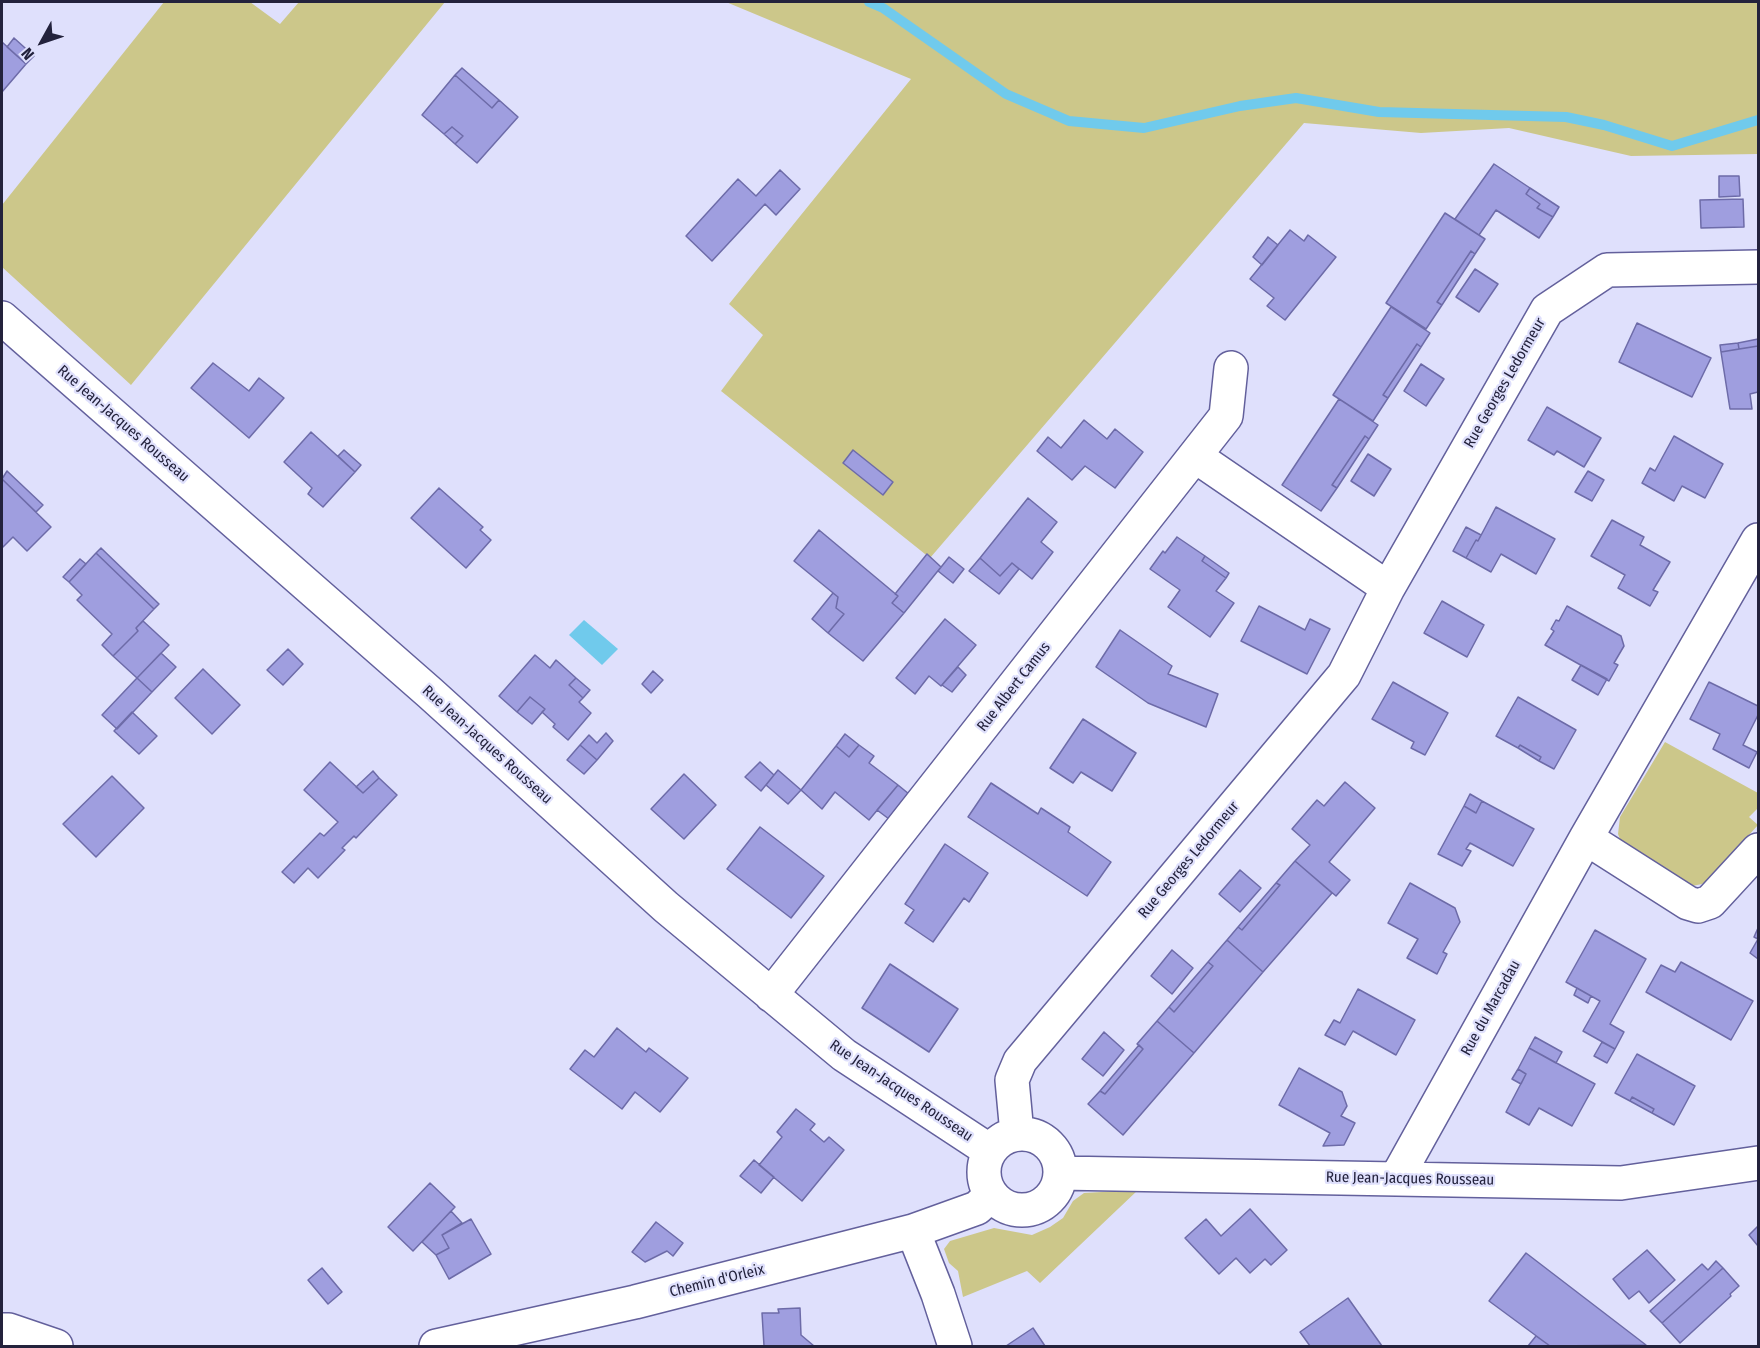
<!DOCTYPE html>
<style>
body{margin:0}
#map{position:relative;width:1760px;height:1348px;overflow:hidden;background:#dfe0fc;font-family:"Fira Sans Condensed",sans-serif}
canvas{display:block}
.frame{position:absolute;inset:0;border:3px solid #23223c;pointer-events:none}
.north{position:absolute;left:12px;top:12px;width:60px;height:60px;-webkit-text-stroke:4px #dfe0fc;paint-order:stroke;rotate:230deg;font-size:16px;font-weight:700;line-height:24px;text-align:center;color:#23223c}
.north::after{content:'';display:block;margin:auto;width:21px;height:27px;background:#23223c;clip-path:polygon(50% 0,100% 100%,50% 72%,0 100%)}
</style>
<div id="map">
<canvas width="1760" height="1348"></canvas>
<div class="frame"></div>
<div class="north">N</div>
</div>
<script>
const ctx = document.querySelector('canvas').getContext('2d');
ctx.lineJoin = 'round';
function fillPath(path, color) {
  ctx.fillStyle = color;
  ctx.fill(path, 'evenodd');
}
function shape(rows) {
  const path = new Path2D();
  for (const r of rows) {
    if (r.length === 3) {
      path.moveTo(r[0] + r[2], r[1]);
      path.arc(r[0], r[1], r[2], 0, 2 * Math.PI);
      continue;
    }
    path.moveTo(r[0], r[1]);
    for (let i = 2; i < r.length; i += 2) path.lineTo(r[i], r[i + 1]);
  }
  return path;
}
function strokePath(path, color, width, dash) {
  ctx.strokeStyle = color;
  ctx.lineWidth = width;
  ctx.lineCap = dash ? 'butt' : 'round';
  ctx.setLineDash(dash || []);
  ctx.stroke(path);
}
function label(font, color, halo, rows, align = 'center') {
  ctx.font = font + ' "Fira Sans Condensed",sans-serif';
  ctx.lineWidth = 4.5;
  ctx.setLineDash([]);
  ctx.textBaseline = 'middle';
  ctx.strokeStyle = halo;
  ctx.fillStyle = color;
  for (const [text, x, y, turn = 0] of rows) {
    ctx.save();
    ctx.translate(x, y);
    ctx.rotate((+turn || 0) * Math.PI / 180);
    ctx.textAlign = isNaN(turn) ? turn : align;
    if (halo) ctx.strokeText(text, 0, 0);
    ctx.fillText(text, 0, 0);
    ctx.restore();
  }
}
fillPath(shape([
 [164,2,250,2,280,24,299,2,445,2,131,385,2,267,2,205],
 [726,2,1758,2,1758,154,1631,156,1509,128,1421,133,1304,123,930,558,721,391,763,335,729,304,911,79],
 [1665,742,1758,793,1758,808,1749,817,1758,825,1709,879,1702,884,1692,886,1621,842,1618,834,1620,817],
 [1138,1190,1040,1283,1027,1271,963,1297,958,1271,949,1263,944,1249,950,1241,994,1228,1032,1235,1050,1227,1063,1218,1073,1201,1084,1193]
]), '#ccc78a');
fillPath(shape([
 [584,620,618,649,602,665,569,635]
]), '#70caec');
strokePath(shape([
 [869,2,883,8,1006,94,1069,121,1144,128,1240,106,1296,98,1379,112,1566,117,1604,125,1672,146,1758,120]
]), '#70caec', 10);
const building = shape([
 [14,38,34,56,26,64,7,47,14,38],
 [2,42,26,64,2,92,2,42],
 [462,68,499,100,492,108,455,75,462,68],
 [455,75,492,108,499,100,518,117,477,163,455,144,463,136,452,127,444,134,422,115,455,75],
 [452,127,463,136,455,144,444,134,452,127],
 [1494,164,1530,188,1526,194,1540,204,1537,208,1553,217,1539,238,1496,210,1479,235,1455,219,1494,164],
 [780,170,800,189,776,215,765,204,712,261,686,236,738,179,756,196,780,170],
 [1719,176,1739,176,1740,196,1719,197,1719,176],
 [1530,188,1559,207,1553,217,1537,208,1540,204,1526,194,1530,188],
 [1743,199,1744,227,1701,228,1700,200,1743,199],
 [1445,213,1485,239,1475,254,1471,251,1437,302,1442,305,1426,329,1386,303,1445,213],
 [1290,230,1304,241,1308,235,1336,257,1285,320,1267,306,1274,298,1250,279,1290,230],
 [1268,237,1278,245,1262,265,1253,257,1268,237],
 [1471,251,1475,254,1442,305,1437,302,1471,251],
 [1475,269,1498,284,1479,312,1456,297,1475,269],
 [1391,307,1430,333,1421,347,1417,344,1383,395,1388,398,1373,421,1333,395,1391,307],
 [1637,323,1711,358,1692,397,1619,362,1637,323],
 [1758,339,1758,346,1739,349,1738,343,1758,339],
 [1738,343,1739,349,1721,352,1720,345,1738,343],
 [1417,344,1421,347,1388,398,1383,395,1417,344],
 [1758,346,1758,392,1750,394,1752,409,1730,409,1721,352,1758,346],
 [213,363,249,391,259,378,284,398,249,438,191,388,213,363],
 [1421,364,1444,379,1426,406,1404,391,1421,364],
 [1339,399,1378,425,1369,439,1365,436,1332,485,1337,488,1321,511,1282,485,1339,399],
 [1547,407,1601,438,1584,467,1557,451,1554,455,1528,440,1547,407],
 [1084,420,1107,439,1115,429,1143,452,1115,488,1085,466,1072,480,1037,451,1048,437,1061,448,1084,420],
 [311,432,355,472,323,507,308,494,312,488,284,462,311,432],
 [1365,436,1369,439,1337,488,1332,485,1365,436],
 [1674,436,1723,464,1705,498,1682,486,1674,501,1642,483,1650,468,1655,471,1674,436],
 [344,450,361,465,355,472,338,456,344,450],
 [853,450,893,482,883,495,843,463,853,450],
 [1368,454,1391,469,1374,496,1351,481,1368,454],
 [7,471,43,505,36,512,2,479,7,471],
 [1588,471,1604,480,1592,501,1575,492,1588,471],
 [2,479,51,527,27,551,13,537,3,547,2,545,2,479],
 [439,488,483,527,480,530,491,540,466,568,411,518,439,488],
 [1028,498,1057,522,1041,542,1053,552,1032,579,1012,563,1000,576,980,558,1028,498],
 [1496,507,1555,539,1536,574,1501,554,1491,572,1466,558,1476,540,1478,541,1496,507],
 [1612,520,1644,537,1640,545,1670,562,1653,590,1658,592,1650,606,1618,588,1625,575,1591,556,1612,520],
 [1466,527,1481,535,1478,541,1476,540,1466,558,1453,551,1466,527],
 [819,530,898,596,892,603,904,613,863,661,828,633,844,614,836,608,838,597,794,561,819,530],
 [1177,537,1205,556,1202,561,1226,578,1216,591,1234,603,1210,637,1168,607,1180,590,1150,569,1163,551,1165,553,1177,537],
 [101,548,159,604,154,609,96,553,101,548],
 [96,553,154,609,136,628,138,631,113,656,102,645,112,634,77,600,82,595,69,582,96,553],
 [927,554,941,567,904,613,892,603,898,596,895,594,927,554],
 [1205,556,1229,573,1226,578,1202,561,1205,556],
 [949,557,964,569,953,583,938,571,949,557],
 [980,558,1000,576,1012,563,1019,569,999,594,969,571,980,558],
 [80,559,86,564,69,582,63,577,80,559],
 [833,593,838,597,836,608,844,614,828,633,812,619,833,593],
 [1442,601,1484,625,1467,657,1424,633,1442,601],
 [1259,606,1305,630,1310,619,1330,629,1307,674,1241,641,1259,606],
 [1567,606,1621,636,1624,646,1614,663,1618,665,1609,681,1545,645,1554,631,1551,629,1556,620,1559,621,1567,606],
 [945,619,976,645,941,686,929,676,915,694,896,678,945,619],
 [143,621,169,645,137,678,113,656,138,631,136,628,143,621],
 [1120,630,1172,666,1168,674,1218,694,1206,727,1148,703,1096,667,1120,630],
 [288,649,303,664,283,685,267,670,288,649],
 [161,653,176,667,152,692,137,678,161,653],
 [535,655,550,668,556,660,576,678,569,685,583,698,579,702,591,713,568,740,553,727,555,724,542,712,545,709,530,697,517,712,499,696,535,655],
 [1581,665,1607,679,1598,695,1572,680,1581,665],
 [958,667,966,675,952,692,942,685,958,667],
 [203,669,240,705,212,734,175,698,203,669],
 [653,671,663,680,651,693,642,684,653,671],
 [137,678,152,692,117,729,102,715,137,678],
 [576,678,590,690,583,698,569,685,576,678],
 [1393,682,1448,713,1425,755,1411,748,1414,742,1372,719,1393,682],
 [1709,682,1758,706,1758,715,1743,745,1757,752,1749,768,1713,749,1720,734,1690,719,1709,682],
 [530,697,545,709,532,724,517,712,530,697],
 [1518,697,1576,730,1554,769,1539,761,1541,757,1520,745,1518,748,1496,736,1518,697],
 [132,712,157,736,139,754,114,731,132,712],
 [1083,719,1136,753,1112,791,1081,772,1073,783,1050,768,1083,719],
 [606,733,613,741,597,760,580,745,589,735,597,743,606,733],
 [845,734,859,745,849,757,836,746,845,734],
 [580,745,597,760,584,774,567,760,580,745],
 [859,745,874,756,869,763,898,785,869,820,835,792,822,809,801,790,836,746,849,757,859,745],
 [1520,745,1541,757,1539,761,1518,748,1520,745],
 [330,762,363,793,379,778,397,795,356,838,354,836,342,848,345,850,318,878,308,868,294,883,282,872,320,833,324,836,338,822,304,790,330,762],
 [760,762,774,775,761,791,745,777,760,762],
 [778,770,801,790,788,804,766,785,778,770],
 [373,771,379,778,363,793,356,787,373,771],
 [684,774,716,805,684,839,651,809,684,774],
 [112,776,144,808,96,857,63,824,112,776],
 [1345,782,1375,808,1329,862,1350,880,1336,896,1295,861,1310,845,1292,829,1317,800,1324,806,1345,782],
 [991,783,1038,814,1041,808,1070,827,1068,832,1111,862,1087,896,968,817,991,783],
 [898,785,909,794,889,819,877,810,898,785],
 [1470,794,1482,801,1476,813,1464,806,1470,794],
 [1482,801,1534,829,1513,866,1470,843,1466,849,1471,851,1462,866,1438,854,1464,806,1476,813,1482,801],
 [760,827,824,876,791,918,727,869,760,827],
 [945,844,988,873,969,902,964,898,933,942,905,923,914,910,905,904,945,844],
 [1295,861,1332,893,1263,972,1227,940,1238,927,1242,930,1280,885,1276,883,1295,861],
 [1240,870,1261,888,1240,912,1219,894,1240,870],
 [1276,883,1280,885,1242,930,1238,927,1276,883],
 [1410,883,1455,908,1460,922,1443,952,1447,954,1437,974,1407,958,1418,939,1388,923,1410,883],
 [1758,928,1758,959,1750,953,1758,939,1754,937,1758,928],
 [1595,930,1646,959,1610,1024,1624,1032,1615,1049,1583,1031,1600,1001,1566,982,1595,930],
 [1227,940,1263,972,1194,1053,1157,1021,1169,1007,1174,1012,1213,966,1208,962,1227,940],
 [1172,950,1193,968,1172,994,1151,976,1172,950],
 [1208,962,1213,966,1174,1012,1169,1007,1208,962],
 [1681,962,1753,1001,1731,1040,1646,992,1661,965,1675,972,1681,962],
 [890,964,958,1009,929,1052,862,1008,890,964],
 [1577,988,1591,996,1588,1003,1574,995,1577,988],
 [1358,989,1415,1020,1396,1055,1353,1031,1345,1045,1325,1035,1334,1020,1340,1023,1358,989],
 [1157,1021,1194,1053,1123,1135,1088,1104,1100,1091,1105,1094,1143,1049,1137,1044,1157,1021],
 [617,1028,646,1052,649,1048,688,1078,660,1112,635,1092,622,1109,570,1069,585,1050,594,1057,617,1028],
 [1104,1032,1124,1050,1103,1076,1082,1059,1104,1032],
 [1535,1037,1562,1052,1556,1063,1529,1048,1535,1037],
 [1602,1042,1615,1049,1607,1063,1594,1056,1602,1042],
 [1139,1045,1143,1049,1105,1094,1100,1091,1139,1045],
 [1529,1048,1595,1084,1572,1126,1539,1108,1529,1125,1506,1112,1526,1074,1518,1069,1529,1048],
 [1637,1054,1695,1086,1674,1125,1652,1113,1654,1109,1632,1097,1630,1101,1615,1093,1637,1054],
 [1299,1068,1342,1092,1347,1106,1341,1116,1355,1123,1344,1145,1323,1146,1330,1133,1279,1105,1299,1068],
 [1518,1069,1526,1074,1521,1084,1512,1079,1518,1069],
 [1632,1097,1654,1109,1652,1113,1630,1101,1632,1097],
 [796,1109,815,1124,810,1130,824,1142,829,1137,844,1150,802,1201,759,1165,782,1137,777,1132,796,1109],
 [754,1160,774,1177,761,1193,740,1176,754,1160],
 [430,1183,455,1207,413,1251,388,1227,430,1183],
 [1250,1209,1287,1250,1271,1265,1265,1259,1250,1273,1236,1258,1219,1274,1185,1238,1206,1219,1221,1236,1250,1209],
 [451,1211,462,1223,442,1235,449,1248,436,1255,422,1242,451,1211],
 [471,1219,491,1254,449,1279,436,1255,449,1248,442,1235,471,1219],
 [656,1222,683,1243,673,1256,667,1251,645,1262,632,1252,656,1222],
 [1758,1226,1758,1246,1749,1235,1758,1226],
 [1647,1250,1675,1280,1649,1303,1639,1291,1629,1299,1613,1279,1647,1250],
 [1526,1253,1646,1345,1550,1346,1489,1301,1526,1253],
 [1716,1261,1723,1268,1662,1323,1650,1311,1702,1264,1708,1270,1716,1261],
 [322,1268,342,1292,328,1304,308,1280,322,1268],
 [1723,1268,1739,1286,1730,1294,1731,1296,1680,1343,1662,1323,1723,1268],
 [1348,1298,1382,1346,1310,1346,1300,1332,1348,1298],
 [800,1308,801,1335,814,1346,764,1346,762,1313,779,1313,778,1309,800,1308],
 [1033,1328,1045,1346,1006,1346,1033,1328],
 [1536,1336,1550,1346,1528,1346,1536,1336]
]);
fillPath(building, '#9f9edf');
strokePath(building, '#6d6ba8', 1.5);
const minor = shape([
 [2,318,430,693,666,907,844,1055,990,1151],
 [1195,456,1388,588],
 [1586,838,1688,903,1698,906,1710,902,1758,850],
 [771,995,1226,416,1231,368],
 [1017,1134,1012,1080,1020,1061,1344,675,1388,588,1547,310,1607,270,1758,267],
 [1022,1172,38],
 [1060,1173,1621,1183,1758,1163],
 [1396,1179,1586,838,1758,540],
 [913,1231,938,1294,955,1346],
 [2,1330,9,1330,56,1346],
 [436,1346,635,1302,913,1231,977,1208,991,1195]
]);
strokePath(minor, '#63609c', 36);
strokePath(minor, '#fff', 33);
label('15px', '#23223c', '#dfe0fc', [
 ["Rue Georges Ledormeur",1505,383,-60],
 ["Rue Jean-Jacques Rousseau",123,424,41],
 ["Rue Albert Camus",1014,687,-52],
 ["Rue Jean-Jacques Rousseau",487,745,42],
 ["Rue Georges Ledormeur",1189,860,-50],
 ["Rue du Marcadau",1491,1008,-61],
 ["Rue Jean-Jacques Rousseau",901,1091,34],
 ["Rue Jean-Jacques Rousseau",1410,1179,1],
 ["Chemin d'Orleix",717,1281,-14]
]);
</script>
